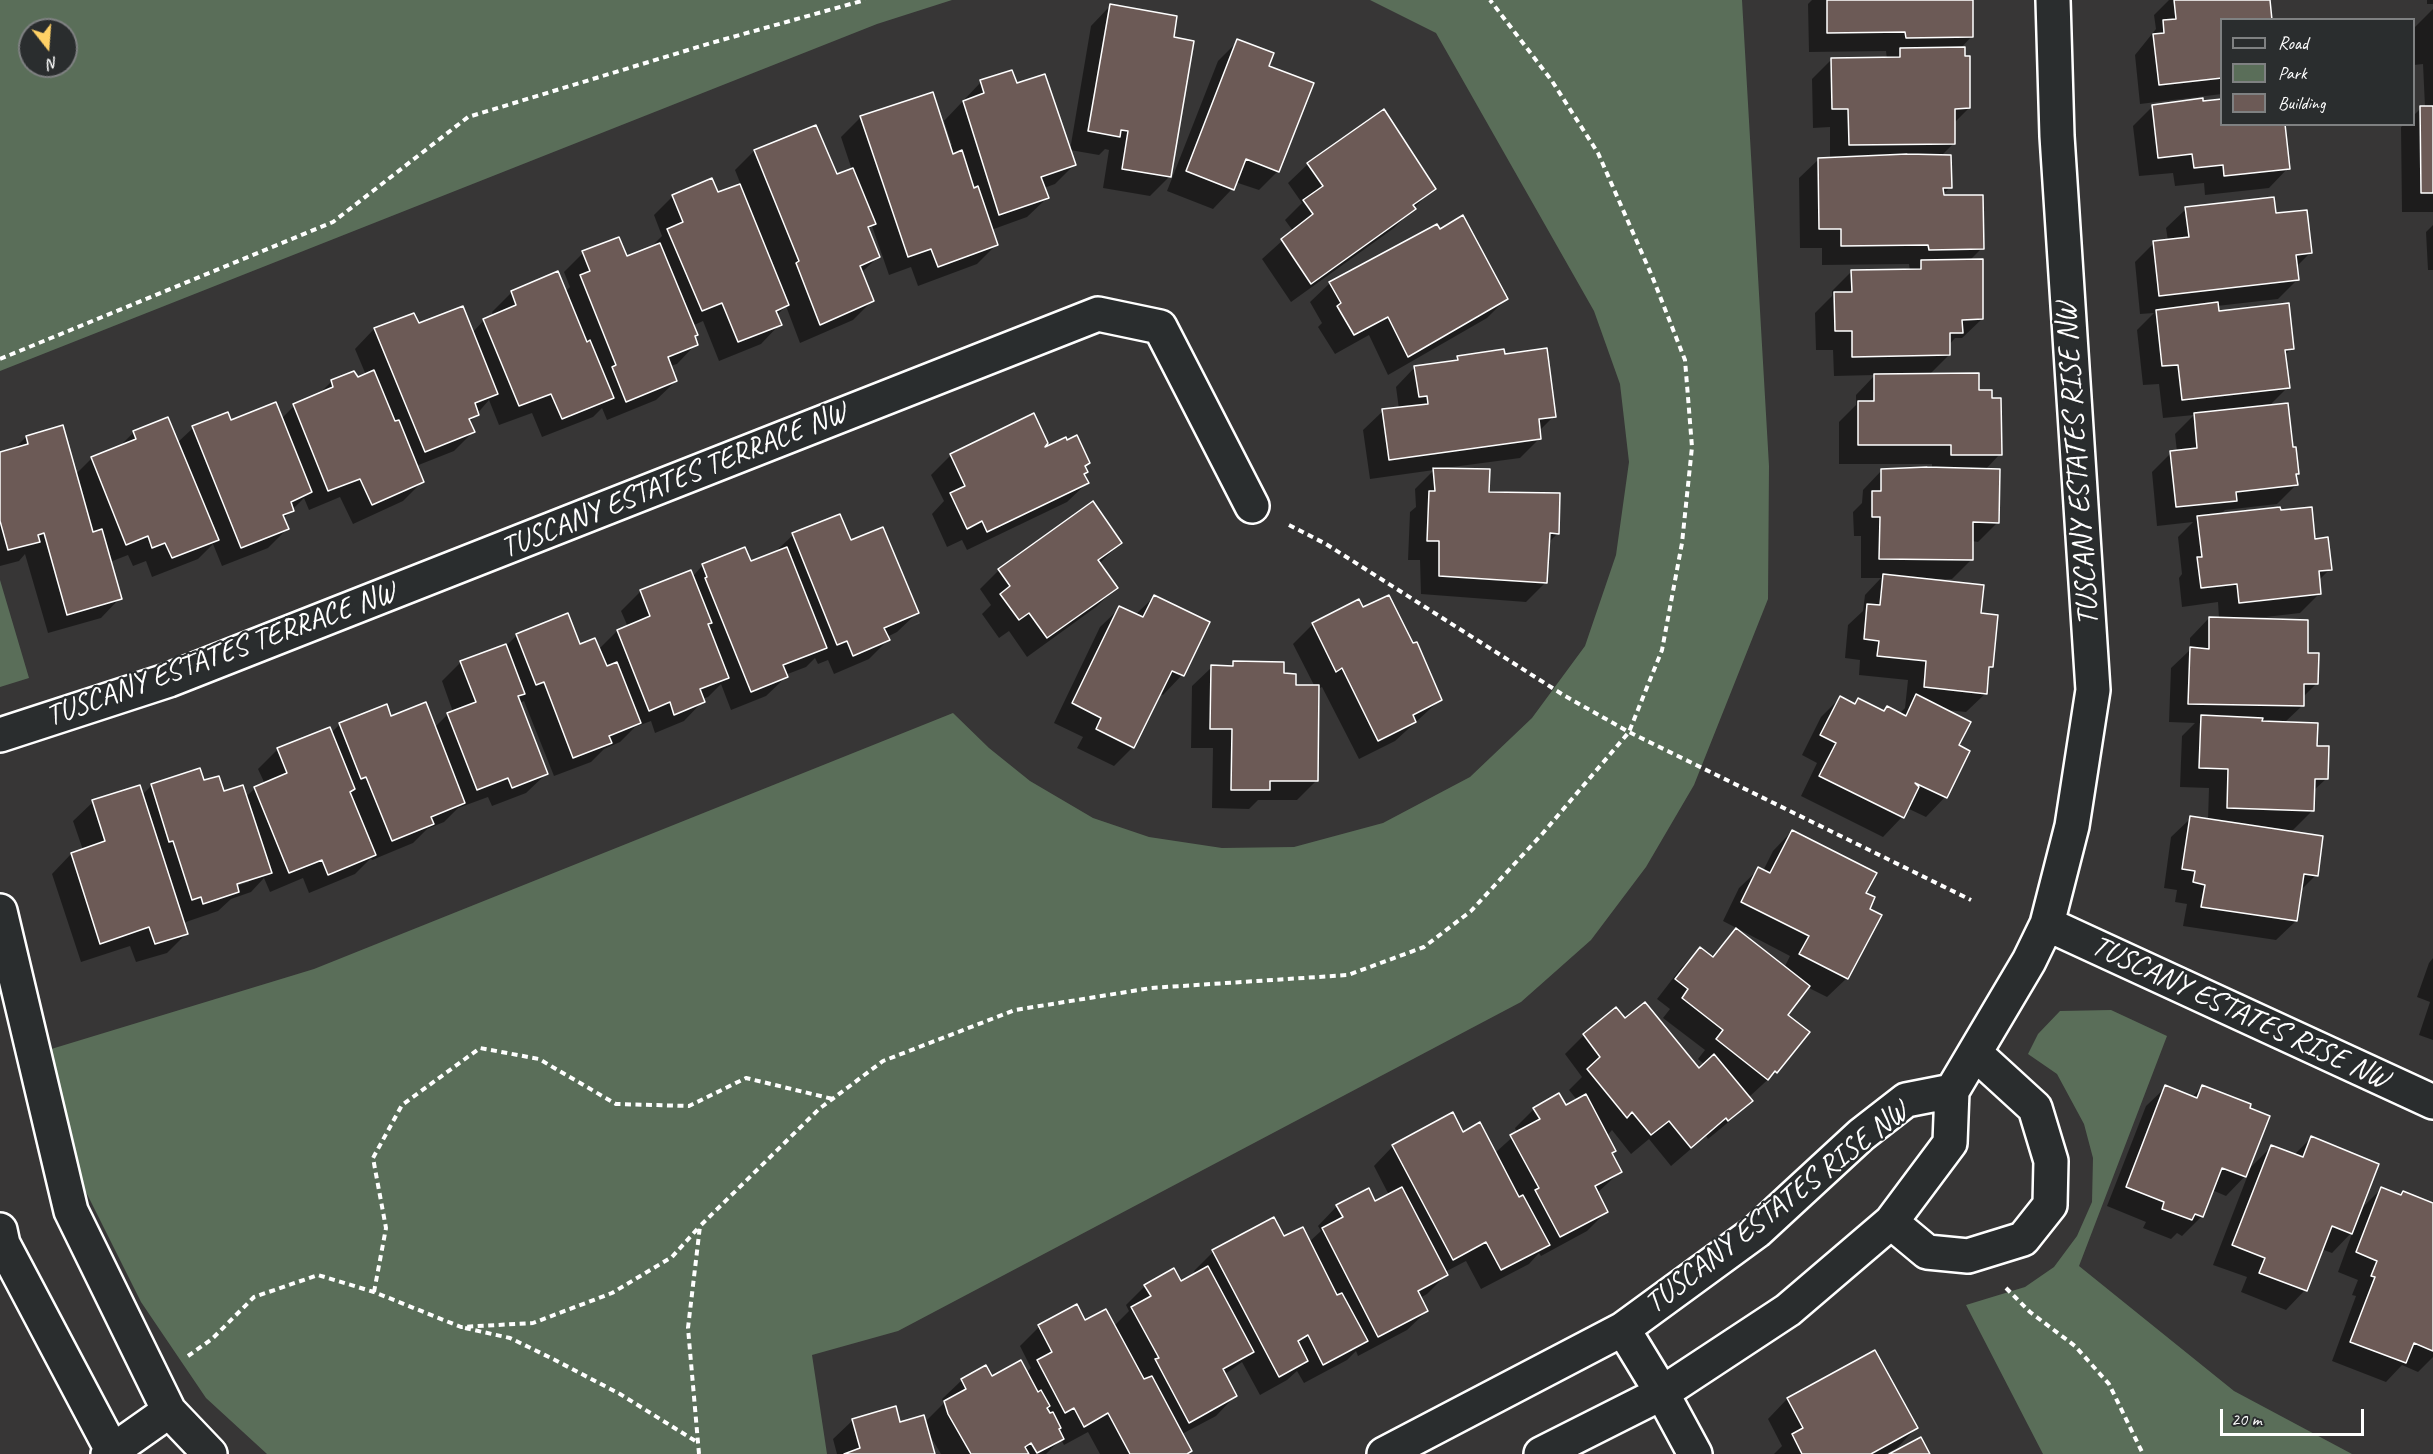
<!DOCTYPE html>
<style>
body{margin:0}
#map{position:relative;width:2433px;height:1454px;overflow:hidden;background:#373636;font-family:Caveat,sans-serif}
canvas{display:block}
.legend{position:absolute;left:2220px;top:18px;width:195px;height:108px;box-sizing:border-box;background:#2a2d2e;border:2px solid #7f8182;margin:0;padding:8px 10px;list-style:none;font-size:18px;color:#fff}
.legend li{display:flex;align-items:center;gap:12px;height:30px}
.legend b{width:30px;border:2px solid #7f8182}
.north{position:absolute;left:18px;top:18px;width:60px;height:60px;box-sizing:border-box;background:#2a2d2e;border:2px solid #7f8182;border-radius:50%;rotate:163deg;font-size:16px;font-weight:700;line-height:24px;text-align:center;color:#fff}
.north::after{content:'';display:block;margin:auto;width:21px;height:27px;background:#ffd166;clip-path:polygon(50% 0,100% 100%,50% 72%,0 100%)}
.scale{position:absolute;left:2220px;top:1409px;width:144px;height:27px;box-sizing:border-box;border:3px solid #fff;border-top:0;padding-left:8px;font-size:18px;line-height:21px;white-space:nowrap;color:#fff;-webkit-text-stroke:4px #2a2d2e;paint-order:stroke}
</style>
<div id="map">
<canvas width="2433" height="1454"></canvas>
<ul class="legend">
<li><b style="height:8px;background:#2a2d2e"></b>Road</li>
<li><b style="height:16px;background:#5a6e59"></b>Park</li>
<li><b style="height:16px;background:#6c5a56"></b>Building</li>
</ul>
<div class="north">N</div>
<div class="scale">20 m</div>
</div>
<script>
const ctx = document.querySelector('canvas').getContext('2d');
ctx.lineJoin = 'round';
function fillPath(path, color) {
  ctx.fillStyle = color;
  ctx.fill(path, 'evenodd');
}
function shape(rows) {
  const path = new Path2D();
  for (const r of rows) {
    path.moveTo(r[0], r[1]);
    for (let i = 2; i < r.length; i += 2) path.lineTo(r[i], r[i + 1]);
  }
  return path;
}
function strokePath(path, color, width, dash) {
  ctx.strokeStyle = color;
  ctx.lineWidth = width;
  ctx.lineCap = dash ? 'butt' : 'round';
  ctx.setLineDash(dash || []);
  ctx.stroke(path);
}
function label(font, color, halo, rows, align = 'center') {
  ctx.font = font + ' Caveat,sans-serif';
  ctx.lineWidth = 4.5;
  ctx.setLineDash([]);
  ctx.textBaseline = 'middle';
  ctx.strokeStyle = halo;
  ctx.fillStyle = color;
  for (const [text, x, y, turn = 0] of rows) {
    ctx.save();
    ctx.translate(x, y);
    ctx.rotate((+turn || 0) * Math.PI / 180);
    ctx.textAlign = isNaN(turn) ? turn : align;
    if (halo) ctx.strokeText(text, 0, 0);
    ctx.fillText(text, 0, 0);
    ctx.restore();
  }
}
fillPath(shape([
 [0,0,952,0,877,24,0,371],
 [30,30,66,30,66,66,30,66],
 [1370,0,1742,0,1769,466,1768,599,1694,785,1646,867,1591,940,1521,1002,898,1331,812,1355,827,1454,267,1454,206,1398,141,1302,81,1182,48,1050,314,969,953,713,989,748,1030,781,1093,818,1149,837,1222,848,1294,847,1383,823,1470,777,1532,718,1585,646,1616,555,1629,462,1620,384,1594,311,1436,33],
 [0,580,29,678,0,687],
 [2111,1010,2167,1036,2079,1266,2234,1391,2352,1454,2043,1454,1966,1305,2025,1287,2054,1267,2077,1236,2092,1202,2093,1158,2084,1124,2057,1074,2028,1054,2038,1034,2060,1011]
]), '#5a6e59');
fillPath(shape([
 [1812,0,1971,0,1972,36,1960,49,1969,108,1954,123,1954,143,1941,156,1950,187,1941,197,1982,248,1969,261,1982,319,1962,338,1955,338,1949,345,1949,355,1929,375,1977,392,2000,454,1985,470,1998,522,1978,542,1972,541,1972,559,1952,579,1936,579,1936,581,1979,615,1992,667,1988,671,1986,693,1966,712,1946,710,1957,745,1968,751,1945,797,1926,817,1907,808,1902,817,1883,837,1801,796,1817,763,1802,755,1821,717,1840,698,1853,705,1858,700,1883,712,1887,708,1899,714,1905,708,1908,680,1859,675,1860,660,1845,658,1848,625,1863,611,1865,595,1881,578,1861,578,1861,536,1854,536,1853,512,1862,503,1863,490,1882,470,1932,468,1932,464,1839,464,1839,422,1856,405,1856,395,1875,375,1834,376,1833,350,1816,350,1815,313,1832,296,1832,291,1852,271,1910,271,1909,264,1822,265,1822,248,1800,248,1799,178,1819,159,1830,158,1830,127,1813,128,1812,79,1832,59,1887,59,1886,51,1809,52,1808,4],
 [1873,392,1876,392,1873,408],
 [2169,0,2269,0,2222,20,2222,94,2140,104,2135,55,2156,29,2154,15],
 [2427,0,2433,0,2433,4,2427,4],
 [1110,6,1170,176,1150,196,1103,188,1109,150,1105,149,1099,155,1070,150,1091,26],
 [2433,9,2433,212,2402,212,2401,127,2404,124,2414,124,2414,115,2421,108,2425,107,2423,64,2414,65,2414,28],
 [1238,41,1267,67,1278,171,1259,190,1235,182,1232,189,1213,209,1167,191,1218,61],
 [981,82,1016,85,1074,165,1055,184,1044,188,1047,198,1027,217,991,230,996,245,977,264,918,286,911,267,889,275,872,226,868,230,878,257,861,273,873,300,853,320,800,343,786,306,776,316,780,324,761,344,719,361,703,321,692,326,696,344,677,364,670,366,676,381,656,400,607,420,602,408,593,417,542,437,532,413,499,425,489,400,469,423,473,432,454,451,416,466,422,482,403,501,353,524,340,497,309,510,304,498,283,519,287,529,268,548,222,566,213,544,198,559,152,577,146,561,133,566,128,555,110,562,120,598,101,618,48,633,25,554,19,561,0,566,0,454,13,450,26,437,75,475,92,458,118,448,134,432,177,443,193,428,227,414,230,422,281,419,294,406,317,396,331,382,354,373,357,379,366,375,355,349,374,329,414,315,418,325,472,333,484,320,494,316,492,312,512,292,565,292,570,287,564,272,583,253,626,258,649,249,662,236,654,215,673,196,717,194,741,185,735,170,754,151,836,176,852,170,841,137,860,118,932,94,949,146,952,145,944,121],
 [2153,106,2222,124,2288,168,2269,188,2205,195,2204,183,2175,186,2173,173,2139,176,2133,126],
 [1308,164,1434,188,1394,228,1291,302,1262,259,1293,231,1285,220,1302,203,1288,183],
 [2186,209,2274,215,2310,253,2296,267,2298,279,2278,299,2217,306,2217,313,2292,348,2284,356,2288,387,2269,406,2292,449,2297,473,2295,476,2296,485,2277,504,2225,510,2220,515,2280,511,2314,540,2330,569,2318,581,2320,593,2300,613,2257,618,2306,654,2317,683,2303,697,2303,705,2284,723,2315,747,2326,779,2313,791,2313,810,2293,830,2285,830,2316,875,2300,891,2296,921,2276,940,2183,926,2187,904,2175,902,2177,890,2164,888,2171,837,2191,818,2208,820,2209,788,2180,787,2182,736,2195,723,2169,722,2171,668,2190,650,2190,638,2209,618,2219,618,2218,602,2182,607,2179,578,2182,574,2178,537,2193,522,2157,526,2152,472,2171,453,2177,452,2175,434,2194,415,2163,418,2159,384,2143,385,2137,330,2154,313,2140,314,2135,262,2154,243,2168,241,2166,228],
 [2433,225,2433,270,2428,270,2426,232],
 [1330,283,1506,299,1487,318,1388,375,1369,335,1335,354,1318,327,1322,323,1310,302],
 [1503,356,1554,416,1539,431,1540,438,1520,458,1445,468,1445,470,1558,533,1548,543,1546,582,1526,602,1421,594,1420,560,1408,560,1410,512,1416,507,1415,489,1434,470,1370,479,1363,430,1383,411,1399,409,1396,387,1415,367,1453,362,1458,357],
 [1039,451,1089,463,1084,467,1086,472,1083,475,1087,483,1067,502,967,550,962,540,947,547,932,514,944,501,931,475,951,455],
 [793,535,850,542,917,613,897,632,887,637,888,640,869,659,834,674,828,660,818,664,815,658,806,667,785,675,786,677,766,696,731,710,721,684,708,697,702,699,703,701,684,721,655,733,651,721,635,727,620,742,604,749,591,762,554,776,524,701,519,703,546,774,526,793,492,806,488,797,458,808,444,822,427,829,413,843,372,860,371,858,355,874,309,893,303,878,270,892,264,878,251,892,231,899,218,911,183,923,187,933,167,953,136,962,130,946,81,962,52,874,71,854,83,850,73,821,93,802,142,795,152,785,203,782,223,793,246,797,255,788,265,784,258,769,278,749,331,733,340,724,391,718,434,728,448,714,453,712,442,681,461,662,505,647,517,635,598,650,617,631,628,627,621,611,641,591,692,577,703,565,751,563,774,553],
 [249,879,249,882,230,888,229,885],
 [1120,543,1099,564,1116,588,1096,607,1027,657,1009,631,999,638,982,614,991,605,980,589,999,570],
 [1154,597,1208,623,1182,675,1163,695,1159,693,1133,747,1114,766,1077,748,1083,737,1054,723,1100,627,1120,608,1135,615],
 [1358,601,1441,699,1395,741,1359,759,1322,687,1318,689,1316,781,1297,800,1258,800,1249,809,1212,808,1213,748,1191,748,1192,686,1212,667,1229,667,1234,663,1282,675,1294,686,1315,687,1293,644,1313,624],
 [1792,831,1864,894,1847,978,1827,997,1807,987,1786,1015,1776,1072,1748,1098,1751,1101,1731,1120,1708,1139,1706,1136,1671,1166,1649,1139,1631,1154,1612,1130,1607,1136,1615,1151,1611,1154,1620,1172,1597,1193,1607,1211,1587,1231,1541,1256,1539,1253,1529,1264,1481,1289,1466,1261,1445,1272,1446,1275,1427,1294,1420,1298,1427,1311,1407,1330,1358,1356,1356,1351,1347,1360,1304,1383,1297,1371,1287,1380,1260,1395,1242,1362,1224,1375,1235,1396,1216,1416,1182,1434,1190,1451,1187,1454,1100,1454,1088,1432,1064,1445,1061,1439,1046,1454,941,1454,929,1434,934,1454,837,1454,833,1439,853,1420,899,1424,925,1422,944,1403,942,1399,962,1380,1026,1373,1031,1368,1020,1346,1039,1327,1084,1322,1114,1326,1129,1311,1126,1305,1145,1286,1181,1283,1196,1275,1194,1271,1213,1252,1284,1238,1309,1242,1321,1231,1318,1226,1337,1206,1375,1203,1389,1195,1374,1166,1393,1146,1463,1134,1495,1153,1517,1133,1515,1128,1534,1109,1565,1107,1577,1100,1569,1090,1582,1077,1565,1054,1584,1035,1625,1020,1699,1070,1705,1065,1698,1059,1705,1050,1663,1018,1670,1009,1657,999,1681,968,1700,949,1711,957,1736,930,1784,968,1790,956,1723,921,1739,888,1759,869,1763,871,1773,851],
 [2433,958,2433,1040,2419,1035,2430,1002,2417,997,2429,963],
 [2166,1087,2192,1097,2202,1087,2247,1171,2271,1147,2294,1155,2311,1138,2360,1210,2381,1189,2433,1204,2433,1357,2418,1372,2402,1365,2386,1382,2332,1361,2356,1296,2352,1295,2358,1280,2338,1272,2353,1231,2332,1253,2321,1249,2305,1290,2286,1310,2241,1292,2247,1277,2213,1265,2249,1172,2226,1196,2212,1190,2202,1216,2182,1236,2177,1233,2171,1239,2143,1228,2146,1222,2107,1206,2146,1106],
 [1875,1352,1916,1428,1897,1448,1885,1454,1774,1454,1782,1446,1768,1419,1787,1399]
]), '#0007');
const building = shape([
 [1827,0,1973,0,1973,37,1906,38,1905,32,1827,33,1827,0],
 [2174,0,2270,0,2272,20,2222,20,2222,78,2159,85,2153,34,2164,33,2163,20,2176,19,2174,0],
 [1110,4,1177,16,1174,37,1194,41,1171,177,1122,169,1128,131,1121,130,1120,137,1088,131,1110,4],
 [1237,39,1274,53,1269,66,1314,83,1279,172,1246,159,1234,190,1186,171,1237,39],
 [1965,47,1965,56,1970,56,1970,108,1955,109,1955,144,1849,145,1848,109,1832,109,1831,58,1900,57,1900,48,1965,47],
 [1012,70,1017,83,1045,74,1076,165,1041,177,1049,198,999,215,963,101,984,93,980,80,1012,70],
 [933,92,953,154,962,150,974,188,978,186,998,245,938,267,931,249,908,257,860,116,933,92],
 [2203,98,2203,101,2222,99,2222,124,2285,124,2290,169,2224,176,2223,165,2194,168,2192,154,2158,158,2152,105,2203,98],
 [2420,106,2433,106,2433,193,2421,193,2420,106],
 [1384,109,1436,189,1413,205,1416,209,1311,284,1281,239,1313,214,1303,200,1323,186,1307,163,1384,109],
 [816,125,837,174,853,168,876,224,868,227,880,257,860,266,874,301,820,325,796,263,799,261,754,150,816,125],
 [1907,154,1951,155,1952,188,1943,188,1944,195,1983,195,1984,249,1929,250,1928,245,1841,246,1841,229,1819,229,1818,158,1907,154],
 [712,178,718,192,740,184,789,305,776,311,782,325,738,342,722,303,702,311,667,229,683,222,672,195,712,178],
 [2274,197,2276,213,2307,210,2312,253,2296,255,2299,280,2159,296,2153,241,2189,237,2185,207,2274,197],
 [1463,215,1508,299,1408,357,1388,317,1354,335,1337,306,1341,303,1329,282,1437,224,1440,229,1463,215],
 [619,237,627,256,660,243,698,335,695,336,698,345,668,357,677,381,626,402,612,367,616,365,580,275,590,271,582,251,619,237],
 [1983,259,1983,319,1962,320,1963,333,1950,333,1950,355,1852,357,1852,331,1835,331,1834,292,1852,292,1851,270,1921,269,1921,260,1983,259],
 [558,271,587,342,590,340,614,398,562,419,551,394,519,406,483,319,516,305,511,291,558,271],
 [2218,302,2219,311,2289,303,2294,349,2285,350,2290,388,2182,400,2178,365,2162,366,2156,310,2218,302],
 [463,306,498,394,475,403,479,415,469,419,475,432,425,452,374,328,414,313,419,323,463,306],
 [1547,348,1556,417,1539,419,1541,439,1389,460,1382,409,1428,404,1427,396,1419,397,1414,366,1458,360,1457,356,1504,349,1505,354,1547,348],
 [374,370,395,421,399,420,424,482,372,505,360,479,328,491,293,404,333,387,331,380,354,371,358,377,374,370],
 [1979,373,1979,390,1992,390,1992,398,2001,398,2002,455,1951,455,1951,445,1858,445,1858,401,1874,401,1874,374,1979,373],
 [276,402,312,492,291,502,294,511,283,515,289,529,241,548,192,426,228,412,231,420,276,402],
 [2288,403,2293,447,2296,447,2299,474,2296,474,2298,485,2236,492,2237,501,2176,507,2170,451,2197,448,2194,413,2288,403],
 [1034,413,1048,443,1045,447,1066,437,1067,440,1077,435,1090,463,1085,466,1088,472,1084,474,1089,483,987,532,982,521,967,529,950,493,965,486,950,454,1034,413],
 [168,417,219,540,172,558,165,543,152,548,148,536,126,545,91,457,136,439,133,431,168,417],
 [63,425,93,532,102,529,122,599,67,615,44,533,38,535,40,542,8,550,0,521,0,452,28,444,26,436,63,425],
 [1927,467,2000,469,1999,523,1973,522,1973,560,1879,559,1880,517,1872,517,1872,491,1881,491,1881,469,1927,467],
 [1433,468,1490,469,1489,492,1560,493,1559,534,1550,533,1547,583,1439,576,1439,541,1427,541,1429,491,1435,491,1433,468],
 [1093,501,1122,543,1098,560,1118,588,1047,638,1029,613,1019,620,1000,594,1010,586,998,569,1093,501],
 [2280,507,2281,510,2312,507,2315,539,2328,537,2332,570,2319,571,2321,594,2239,603,2237,584,2201,588,2197,557,2202,557,2197,516,2280,507],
 [840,514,851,540,883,527,919,613,884,628,890,640,853,656,847,641,837,645,792,533,840,514],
 [745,547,751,561,787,547,827,648,783,665,788,677,751,692,705,578,707,577,702,564,745,547],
 [691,570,712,623,708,624,729,678,700,689,705,702,674,715,670,702,649,711,617,630,650,616,640,590,691,570],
 [1883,574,1984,585,1981,613,1998,615,1993,667,1989,667,1987,694,1924,687,1926,661,1877,656,1879,641,1864,639,1867,604,1880,605,1883,574],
 [1154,595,1210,622,1184,676,1172,671,1134,748,1096,729,1101,718,1072,703,1119,606,1143,617,1154,595],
 [1389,595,1413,643,1417,642,1442,700,1413,715,1416,722,1378,741,1342,668,1336,672,1312,623,1359,599,1363,607,1389,595],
 [568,613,580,644,595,638,607,666,617,662,641,723,609,736,612,743,573,758,544,682,536,685,516,634,568,613],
 [2209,617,2308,620,2308,653,2319,653,2318,684,2304,684,2304,706,2188,704,2190,647,2209,649,2209,617],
 [506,644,525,694,518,696,548,774,512,788,508,778,477,790,447,713,476,702,460,661,506,644],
 [1233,661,1284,662,1284,673,1296,674,1296,685,1319,685,1318,781,1270,781,1270,790,1231,790,1232,729,1210,729,1211,665,1233,666,1233,661],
 [1916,694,1971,722,1959,745,1970,751,1947,798,1915,783,1919,787,1904,818,1819,776,1836,743,1820,735,1840,696,1855,704,1858,698,1884,711,1887,706,1906,716,1916,694],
 [426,702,465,803,431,817,434,824,392,841,366,777,361,779,339,723,387,704,391,716,426,702],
 [2201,715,2263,718,2262,721,2318,723,2317,746,2329,746,2328,779,2315,779,2314,811,2227,808,2228,769,2199,768,2201,715],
 [330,727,355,789,350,792,376,855,328,875,322,860,289,873,254,787,287,773,277,748,330,727],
 [200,768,204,780,219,776,224,791,243,785,272,873,237,884,239,892,203,904,201,897,192,900,173,841,169,842,151,784,200,768],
 [140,785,188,934,155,944,149,927,100,944,71,853,105,841,92,800,140,785],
 [2190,816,2323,836,2318,876,2304,874,2297,921,2201,907,2205,885,2193,882,2195,871,2182,869,2190,816],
 [1792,830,1877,873,1866,893,1875,897,1870,909,1882,915,1848,979,1799,954,1809,936,1741,902,1758,867,1770,873,1792,830],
 [1736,928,1810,986,1788,1015,1810,1032,1777,1073,1775,1071,1768,1080,1716,1039,1723,1030,1682,998,1688,989,1675,979,1700,947,1713,957,1736,928],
 [1645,1002,1699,1068,1714,1054,1753,1101,1728,1121,1726,1118,1691,1148,1669,1121,1651,1135,1632,1112,1627,1118,1587,1069,1600,1057,1583,1034,1616,1007,1625,1018,1645,1002],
 [2165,1085,2197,1098,2202,1085,2251,1104,2250,1108,2270,1116,2246,1177,2222,1168,2203,1217,2195,1214,2192,1220,2162,1209,2164,1202,2126,1187,2165,1085],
 [1559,1093,1566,1105,1586,1094,1616,1151,1612,1153,1622,1172,1595,1186,1608,1212,1560,1237,1535,1190,1539,1188,1510,1135,1540,1119,1533,1108,1559,1093],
 [1453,1112,1463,1132,1480,1122,1519,1197,1523,1195,1550,1245,1501,1270,1486,1242,1453,1260,1392,1145,1453,1112],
 [2311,1136,2379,1164,2352,1234,2332,1226,2307,1291,2259,1273,2265,1258,2232,1245,2271,1145,2303,1157,2311,1136],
 [1402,1187,1448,1275,1418,1291,1428,1311,1378,1337,1322,1228,1343,1217,1336,1205,1369,1188,1375,1201,1402,1187],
 [2381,1187,2401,1195,2403,1191,2433,1203,2433,1351,2414,1343,2406,1363,2350,1342,2375,1277,2371,1276,2377,1261,2356,1252,2381,1187],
 [1274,1217,1284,1236,1303,1227,1337,1295,1342,1293,1368,1341,1323,1365,1308,1335,1298,1341,1308,1361,1279,1377,1212,1250,1274,1217],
 [1208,1266,1254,1352,1223,1369,1237,1396,1189,1423,1155,1359,1159,1358,1131,1307,1151,1296,1144,1285,1174,1268,1181,1281,1208,1266],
 [1077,1304,1085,1320,1106,1309,1144,1379,1152,1376,1192,1451,1187,1454,1130,1454,1108,1413,1084,1427,1074,1408,1065,1413,1037,1360,1052,1352,1038,1325,1077,1304],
 [1875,1350,1918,1428,1871,1454,1802,1454,1792,1434,1803,1428,1787,1398,1875,1350],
 [1021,1360,1038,1392,1041,1390,1050,1406,1047,1408,1050,1413,1053,1412,1061,1428,1059,1429,1064,1439,1037,1453,1031,1443,1025,1447,1029,1454,971,1454,948,1414,944,1401,966,1389,961,1379,986,1365,992,1376,1021,1360],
 [896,1406,900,1422,924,1415,935,1454,844,1454,860,1448,852,1419,896,1406],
 [1921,1437,1930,1454,1889,1454,1921,1437]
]);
fillPath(building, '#6c5a56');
strokePath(building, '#fff', 1.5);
const minor = shape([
 [0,735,169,680,1098,314,1160,327,1252,506],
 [0,911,71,1211,169,1411,210,1454],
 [2047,924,2433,1102],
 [1891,1222,1927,1252,1968,1256,2023,1239,2050,1205,2051,1161,2035,1108,1976,1054],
 [0,1230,3,1244,114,1454],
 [1623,1329,1662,1393,1695,1454],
 [108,1454,169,1411],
 [1384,1454,1623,1329,1757,1231,1861,1135,1906,1100,1952,1091],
 [1541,1454,1662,1393,1788,1310,1891,1222,1950,1143,1952,1091,2029,961,2047,924,2072,826,2093,690,2057,136,2053,0]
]);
strokePath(minor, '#fff', 38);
strokePath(shape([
 [0,359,333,222,468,117,711,43,865,0],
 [1289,525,1326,544,1565,696,1629,732,1971,900],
 [2006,1288,2030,1312,2075,1346,2109,1384,2143,1454],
 [374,1292,386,1228,373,1158,402,1105,480,1048,539,1059,616,1104,689,1106,746,1078,833,1099],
 [465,1328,510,1338,553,1359,620,1394,697,1442],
 [188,1356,212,1339,254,1297,318,1275,374,1292,461,1327,533,1323,612,1293,672,1257,700,1226],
 [699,1454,688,1328,700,1226,819,1109,883,1061,1015,1010,1151,988,1348,975,1424,947,1471,911,1543,833,1629,732,1662,650,1682,543,1692,447,1685,360,1652,276,1598,153,1552,81,1490,0]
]), '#fff', 4, [6, 4.5]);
strokePath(minor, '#2a2d2e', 33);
label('30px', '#fff', '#2a2d2e', [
 ["TUSCANY ESTATES RISE NW",2078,464,-94],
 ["TUSCANY ESTATES TERRACE NW",674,481,-22],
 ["TUSCANY ESTATES TERRACE NW",221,655,-20],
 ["TUSCANY ESTATES RISE NW",2240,1013,25],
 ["TUSCANY ESTATES RISE NW",1777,1208,-38]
]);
</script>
